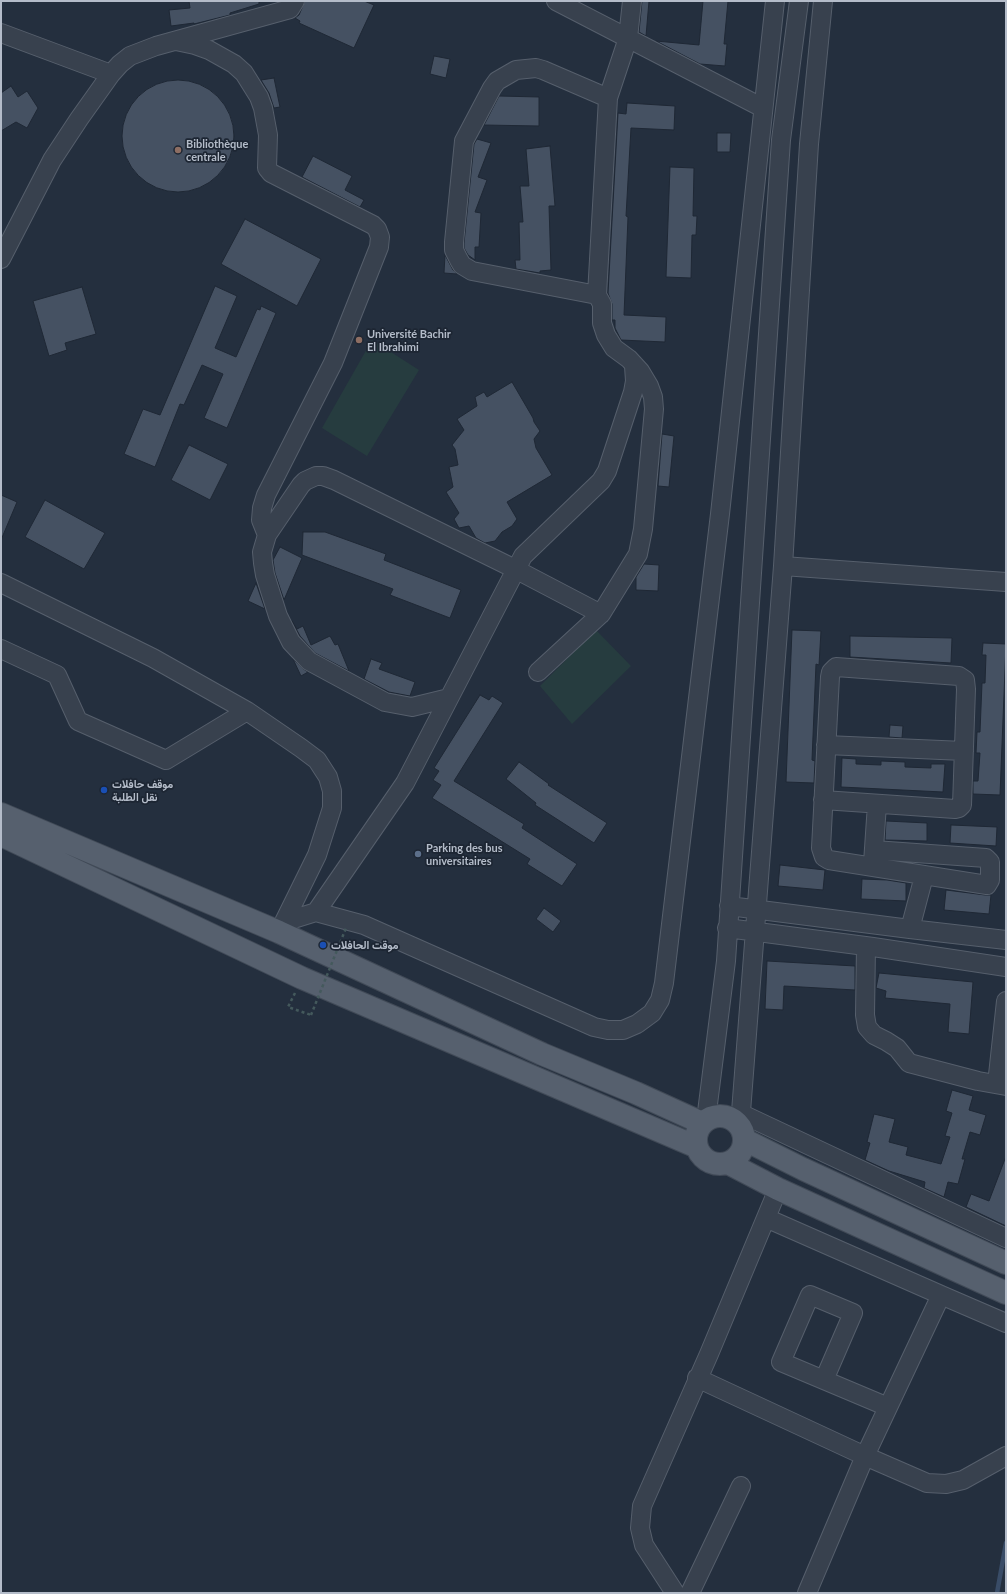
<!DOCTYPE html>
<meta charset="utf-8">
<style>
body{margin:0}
#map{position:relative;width:1007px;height:1594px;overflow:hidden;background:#242f3e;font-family:Lato,sans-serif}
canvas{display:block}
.frame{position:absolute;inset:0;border:2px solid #b4bcc9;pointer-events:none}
</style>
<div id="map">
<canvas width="1007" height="1594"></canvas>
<div class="frame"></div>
</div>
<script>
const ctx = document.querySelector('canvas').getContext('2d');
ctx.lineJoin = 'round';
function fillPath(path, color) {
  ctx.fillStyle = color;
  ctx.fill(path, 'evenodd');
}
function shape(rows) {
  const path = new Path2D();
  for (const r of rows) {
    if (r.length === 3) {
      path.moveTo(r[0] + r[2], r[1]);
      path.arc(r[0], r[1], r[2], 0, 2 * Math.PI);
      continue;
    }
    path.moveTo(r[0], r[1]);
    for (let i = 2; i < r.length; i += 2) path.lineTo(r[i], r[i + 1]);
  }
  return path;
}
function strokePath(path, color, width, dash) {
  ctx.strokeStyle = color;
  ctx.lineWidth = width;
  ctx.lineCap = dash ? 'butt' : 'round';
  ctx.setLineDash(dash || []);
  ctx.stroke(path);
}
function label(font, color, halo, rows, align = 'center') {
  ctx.font = font + ' Lato,Vazirmatn,sans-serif';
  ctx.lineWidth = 3.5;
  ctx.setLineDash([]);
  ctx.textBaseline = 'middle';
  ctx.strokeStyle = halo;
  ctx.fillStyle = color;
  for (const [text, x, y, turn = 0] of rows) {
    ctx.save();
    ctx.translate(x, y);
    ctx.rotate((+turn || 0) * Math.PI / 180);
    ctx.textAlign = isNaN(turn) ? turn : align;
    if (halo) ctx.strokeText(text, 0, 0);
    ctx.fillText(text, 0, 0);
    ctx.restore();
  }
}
fillPath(shape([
 [372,340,419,370,367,456,322,428],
 [596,630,631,666,572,724,540,686]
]), '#263c3f');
strokePath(shape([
 [997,1593,1006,1543]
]), '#394c67', 4.5);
const building = shape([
 [189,1,259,1,259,4,230,13,230,15,194,24,194,23,171,26,169,10,190,8,189,1],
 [305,1,364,1,374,5,354,48,299,23,300,21,295,18,299,15,305,1],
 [642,1,649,1,646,36,639,32,642,1],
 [703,1,728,1,724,44,727,44,725,66,700,64,656,41,699,45,703,1],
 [434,56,450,59,446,78,430,74,434,56],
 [274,78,280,107,274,108,269,93,261,80,274,78],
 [178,136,56],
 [11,86,18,97,27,91,38,108,27,128,16,122,1,131,1,93,11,86],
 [499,96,539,97,539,126,484,125,499,96],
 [627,103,675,106,674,130,631,128,626,216,628,217,624,315,666,317,665,342,621,340,615,328,615,320,612,320,612,304,608,293,618,113,626,114,627,103],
 [717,133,731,133,730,152,717,152,717,133],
 [477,139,491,143,478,177,487,180,475,212,481,213,479,247,475,247,475,260,468,255,464,248,464,243,474,144,477,139],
 [550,146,555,206,549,206,551,270,540,271,540,273,516,269,515,260,520,260,519,222,523,222,520,186,529,186,526,149,550,146],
 [313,156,352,176,345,190,364,200,360,207,302,177,313,156],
 [670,167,694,168,693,216,697,216,696,235,692,235,691,278,666,277,670,167],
 [245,219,321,259,297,306,221,264,245,219],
 [445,255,453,270,457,274,444,273,445,255],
 [215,286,237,296,215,348,236,357,257,309,260,310,261,306,276,313,227,428,204,418,223,374,202,365,184,405,180,404,155,467,124,454,143,409,160,415,215,286],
 [82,287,96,334,65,343,67,350,49,356,33,301,82,287],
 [512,382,533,418,534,422,540,431,534,439,536,448,552,475,507,502,517,519,512,526,502,532,495,541,485,543,476,538,469,526,459,528,454,519,459,513,446,492,453,487,449,467,458,465,455,449,452,445,464,430,457,419,477,406,475,397,484,392,487,397,512,382],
 [662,434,674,436,669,487,658,486,662,434],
 [189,445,228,464,210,500,171,480,189,445],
 [1,495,17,502,1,540,1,495],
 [45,500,105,533,84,569,25,537,45,500],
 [303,532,325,532,386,554,384,560,461,590,450,618,390,595,393,589,302,555,303,532],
 [280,547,302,558,284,600,275,573,273,560,280,547],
 [644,564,659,565,658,591,636,590,636,577,644,564],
 [256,583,265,609,248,601,256,583],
 [292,621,297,629,303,626,311,645,330,636,335,645,338,644,349,671,315,653,300,636,292,621],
 [792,630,821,631,819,665,816,664,812,760,815,761,814,783,786,782,792,630],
 [850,636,952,638,951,663,850,657,850,636],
 [983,643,1006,644,1000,795,973,794,973,781,978,781,980,753,976,753,977,732,980,732,982,683,985,683,986,655,982,655,983,643],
 [293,659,302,668,308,672,301,676,293,659],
 [371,659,382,663,379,669,415,682,410,696,389,692,364,679,371,659],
 [480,695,489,700,492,696,503,703,454,781,524,824,522,828,577,864,562,886,527,864,530,859,432,798,441,785,433,780,439,771,434,768,480,695],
 [890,725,903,726,902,738,889,737,890,725],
 [842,758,856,759,856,764,881,765,881,761,905,762,905,767,931,768,931,764,945,764,943,792,841,787,842,758],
 [519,762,549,784,548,785,607,823,594,843,535,805,536,803,506,779,519,762],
 [886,821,927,823,927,841,885,840,886,821],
 [951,825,997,827,996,846,950,843,951,825],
 [780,865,825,870,823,890,778,886,780,865],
 [862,879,887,880,906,883,906,901,861,899,862,879],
 [946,890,985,895,991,895,989,914,944,910,946,890],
 [544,908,561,921,553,932,536,919,544,908],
 [767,961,855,966,855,990,784,986,783,1010,765,1009,767,961],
 [879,973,973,982,969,1034,948,1032,950,1004,885,998,886,991,876,988,879,973],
 [952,1090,973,1096,969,1110,986,1115,980,1135,970,1132,962,1159,965,1159,958,1184,948,1182,944,1197,924,1188,925,1182,889,1171,865,1160,870,1143,867,1142,874,1114,895,1119,889,1142,908,1147,906,1155,941,1164,950,1137,945,1136,952,1113,946,1111,952,1090],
 [1005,1159,1006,1159,1006,1226,966,1207,971,1194,989,1201,1005,1159]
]);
fillPath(building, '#455162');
strokePath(building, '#1f2835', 1);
const minor = shape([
 [556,1,763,108],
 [1,33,111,74],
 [176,41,195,45,209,50,234,64,244,73,259,97,263,108,268,135,267,168,271,173,373,225,377,229,380,237,379,247,333,363,266,495,262,508,261,520,267,535],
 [1,259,52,160,79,119,111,74,120,64,130,56,156,46,290,9,295,1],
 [597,295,472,271,462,265,459,260,454,250,454,242,464,141,492,88,497,81,516,70,536,68,543,70,608,98],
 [783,566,1006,582],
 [1,583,153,658,247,711,301,748,317,760,328,777,332,791,332,808,317,855,281,928],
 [1,649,57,675,78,721,166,760,247,711],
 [538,672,601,614,638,554,643,529,654,409,653,397,649,386,640,371,629,359,614,348,606,335,602,323,602,304,597,295,608,98,628,38,632,1],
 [449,698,412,707,385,702,309,661,291,642,278,616,265,575,263,563,262,552,267,535,301,485,305,481,316,476,323,476,334,480,515,569,601,614],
 [826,745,964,751],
 [823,800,955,809,959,808,962,805,966,689,965,680,959,676,836,667,831,672,830,677,821,848,824,857,829,860,987,885,990,880,990,862,986,858,874,850],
 [873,863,877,804],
 [729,906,910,929,1006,940],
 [316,912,364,925,594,1027,608,1030,623,1030,637,1024,652,1013,660,1000,664,983,720,514,775,1],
 [284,922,316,912,405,783,523,556,601,481,607,471,633,392,635,381,634,366],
 [727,928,873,947,1006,967],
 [910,929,924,876],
 [866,946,865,1015,867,1027,874,1035,886,1041,897,1048,909,1063,978,1081,1006,1086],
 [997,1084,1006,1001],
 [742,1114,1006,1238],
 [706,1120,726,961,781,140,799,1],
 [740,1125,783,566,809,144,823,1],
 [766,1218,941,1295],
 [697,1378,865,1456,927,1483,946,1484,963,1480,1006,1456],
 [824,1380,853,1313,810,1295,781,1362,888,1407],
 [675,1593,644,1545,640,1528,642,1506,709,1354,778,1189],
 [690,1593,741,1486],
 [807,1593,865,1456,941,1295,1006,1323]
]);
const major = shape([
 [1,814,279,932,542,1054,636,1093,702,1123],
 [1,835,302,978,697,1147],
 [720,1140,24],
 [745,1140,803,1169,1006,1263],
 [728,1163,778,1189,1006,1293]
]);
strokePath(minor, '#565f6c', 20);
strokePath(major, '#414a57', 24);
strokePath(shape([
 [295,993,288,1007,311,1015]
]), '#44595c', 2.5, [3, 3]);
strokePath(minor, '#38414e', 18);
strokePath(major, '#56606e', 22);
strokePath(shape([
 [311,1015,346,928]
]), '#44595c', 2.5, [3, 3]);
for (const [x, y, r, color] of [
 [178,150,4,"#8d6e63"],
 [359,340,4,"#8d6e63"],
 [104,790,4,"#1a4fb4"],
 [418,854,4,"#5c6f8a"],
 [323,945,4,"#1a4fb4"]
]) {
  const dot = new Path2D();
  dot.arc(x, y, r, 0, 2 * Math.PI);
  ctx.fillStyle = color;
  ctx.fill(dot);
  strokePath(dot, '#1d2633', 1.5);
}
label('bold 11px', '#b4bcc9', '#1d2633', [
 ["Bibliothèque",186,144],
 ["centrale",186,157],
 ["Université Bachir",367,334],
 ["El Ibrahimi",367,347],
 ["موقف حافلات",112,784],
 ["نقل الطلبة",112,797],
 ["Parking des bus",426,848],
 ["universitaires",426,861],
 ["موقت الحافلات",331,945]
], 'left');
</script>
